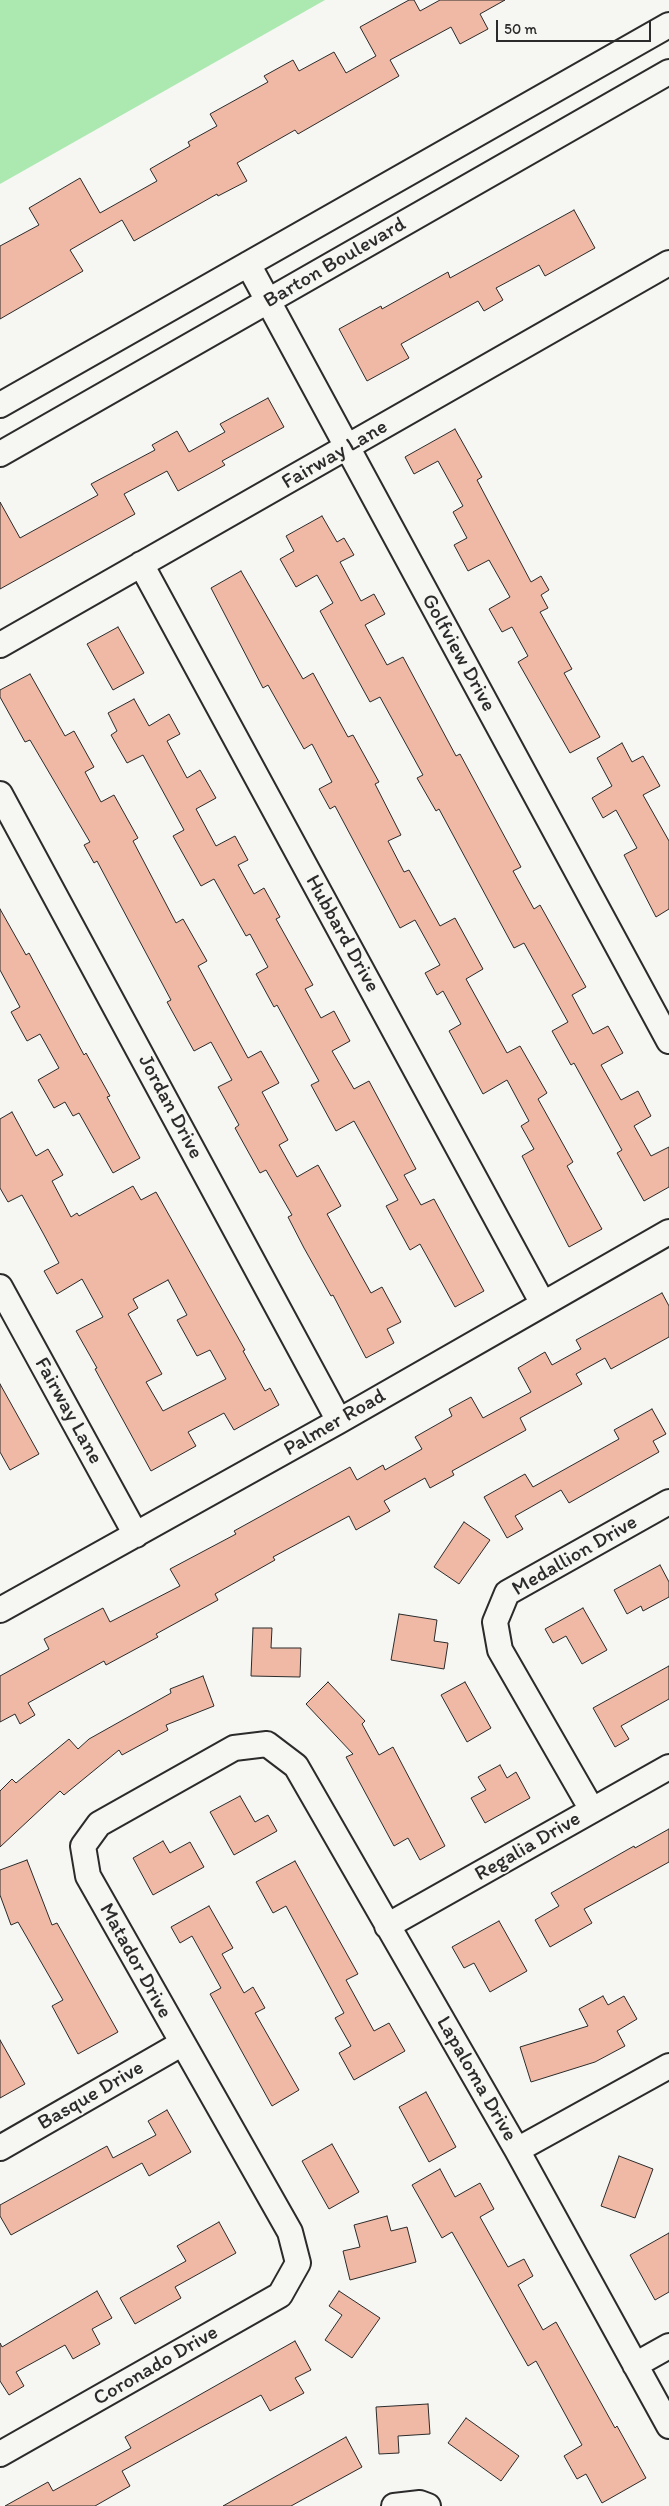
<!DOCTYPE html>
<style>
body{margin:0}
#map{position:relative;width:669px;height:2506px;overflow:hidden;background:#f6f6f2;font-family:Itim,sans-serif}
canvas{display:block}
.scale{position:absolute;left:496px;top:20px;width:155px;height:22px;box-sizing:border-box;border:2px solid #2b2b2b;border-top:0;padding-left:6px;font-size:15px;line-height:18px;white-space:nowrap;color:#2b2b2b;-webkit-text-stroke:4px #f6f6f2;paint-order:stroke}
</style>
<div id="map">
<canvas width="669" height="2506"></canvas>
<div class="scale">50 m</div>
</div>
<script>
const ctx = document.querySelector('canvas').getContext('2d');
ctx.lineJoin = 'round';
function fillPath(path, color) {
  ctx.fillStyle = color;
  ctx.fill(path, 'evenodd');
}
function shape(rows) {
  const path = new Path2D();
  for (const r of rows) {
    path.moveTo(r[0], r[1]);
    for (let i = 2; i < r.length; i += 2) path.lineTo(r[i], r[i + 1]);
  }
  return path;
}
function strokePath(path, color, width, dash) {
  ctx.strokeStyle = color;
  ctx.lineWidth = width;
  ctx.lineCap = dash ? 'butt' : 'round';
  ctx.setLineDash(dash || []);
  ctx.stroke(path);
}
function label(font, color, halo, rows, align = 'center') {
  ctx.font = font + ' Itim,sans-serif';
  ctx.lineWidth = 4;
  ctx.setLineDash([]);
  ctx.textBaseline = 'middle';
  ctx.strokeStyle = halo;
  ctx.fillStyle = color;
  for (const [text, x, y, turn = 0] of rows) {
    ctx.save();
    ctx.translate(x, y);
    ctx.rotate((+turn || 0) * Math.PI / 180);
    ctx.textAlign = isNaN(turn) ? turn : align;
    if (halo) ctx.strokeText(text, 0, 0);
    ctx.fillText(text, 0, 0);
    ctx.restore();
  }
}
fillPath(shape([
 [0,0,325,0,0,184]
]), '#abe9b0');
const building = shape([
 [409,0,414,0,420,11,440,0,505,0,480,14,488,29,460,44,451,27,390,60,399,76,298,134,295,130,237,163,247,181,218,196,217,194,134,241,122,220,70,250,83,271,0,319,0,246,39,225,29,208,80,178,100,213,157,181,150,169,190,146,188,142,217,126,210,114,268,82,264,76,293,60,299,71,334,52,346,73,376,56,360,27,409,0],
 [574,210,595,248,545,276,539,265,496,288,503,300,484,311,478,301,401,344,409,358,367,381,339,329,381,306,382,309,448,272,450,278,574,210],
 [268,398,284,427,222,461,225,465,178,491,167,471,124,494,135,514,0,589,0,502,20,538,98,495,91,484,155,450,152,445,177,431,189,452,225,432,220,424,268,398],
 [455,429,482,477,477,480,531,582,541,576,549,590,541,595,548,608,540,612,572,669,564,673,600,737,570,753,518,662,528,656,512,627,502,632,489,609,510,597,489,560,468,571,454,545,467,538,453,512,463,506,438,461,414,474,405,457,455,429],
 [322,516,337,542,344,538,354,555,340,562,361,601,374,594,385,614,365,625,387,665,403,657,456,756,460,754,521,867,513,871,534,909,540,905,586,987,572,995,593,1034,608,1026,623,1053,601,1065,621,1100,638,1091,651,1116,634,1126,651,1156,669,1147,669,1187,644,1201,617,1153,622,1150,574,1063,571,1065,552,1031,568,1022,524,943,514,948,439,809,436,811,417,778,423,775,380,697,370,702,320,611,333,603,317,575,296,587,280,559,294,551,286,536,322,516],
 [241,571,303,679,313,673,348,737,353,735,379,782,375,784,401,835,388,841,404,872,409,870,440,926,455,918,483,969,466,979,507,1053,520,1046,547,1093,538,1099,573,1162,567,1166,602,1229,569,1247,522,1156,534,1149,521,1126,529,1121,507,1080,483,1094,449,1031,461,1024,443,991,437,995,425,973,440,965,415,920,400,928,335,806,330,809,319,789,332,782,312,744,304,749,268,685,263,688,211,588,241,571],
 [118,627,144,673,113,690,87,644,118,627],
 [30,674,65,736,74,731,94,767,85,772,101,802,114,795,138,838,133,841,176,923,183,919,207,961,198,966,248,1058,261,1051,279,1083,262,1092,288,1140,279,1145,297,1177,318,1165,341,1206,327,1214,371,1293,382,1287,401,1322,387,1329,394,1343,366,1358,333,1295,331,1296,304,1248,288,1217,292,1215,266,1170,260,1173,235,1128,239,1125,218,1087,232,1080,211,1042,194,1051,167,1002,171,1000,97,861,94,863,84,845,90,842,30,740,25,742,0,697,0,690,30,674],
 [134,699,149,726,169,714,180,734,167,741,187,778,200,770,216,798,196,809,216,846,235,836,248,860,238,865,254,894,264,888,280,917,276,919,313,985,305,989,321,1018,334,1011,350,1041,332,1051,354,1089,369,1081,416,1169,404,1175,421,1205,434,1199,484,1291,455,1307,420,1244,410,1250,386,1206,398,1200,354,1121,336,1131,311,1085,319,1081,277,1005,274,1007,256,974,268,967,250,934,246,936,214,879,201,886,173,836,184,830,143,755,127,763,111,735,117,731,108,713,134,699],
 [622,743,632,762,643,756,660,786,643,795,669,841,669,909,656,917,624,855,637,848,616,810,603,818,592,798,612,786,597,758,622,743],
 [0,909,26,955,29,953,84,1055,86,1053,110,1096,107,1097,140,1158,113,1173,79,1113,73,1116,65,1102,54,1108,38,1080,59,1068,40,1034,27,1041,11,1012,20,1007,0,970,0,909],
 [12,1112,36,1156,48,1149,63,1175,52,1181,71,1217,77,1213,79,1216,133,1186,141,1200,156,1192,245,1350,243,1351,265,1391,270,1388,279,1405,234,1430,224,1413,188,1432,196,1446,151,1471,95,1369,97,1368,76,1331,103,1317,82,1279,57,1294,44,1271,59,1263,43,1233,22,1195,8,1202,0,1188,0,1119,12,1112],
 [168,1280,187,1315,177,1320,197,1356,210,1350,226,1379,163,1411,146,1382,162,1374,128,1314,138,1308,133,1299,168,1280],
 [662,1293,669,1306,669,1337,611,1369,605,1358,576,1374,582,1384,520,1418,526,1430,452,1471,454,1475,430,1488,425,1478,384,1501,390,1511,356,1530,349,1516,273,1557,275,1560,215,1594,218,1600,156,1634,158,1637,106,1665,104,1661,28,1703,35,1715,20,1724,15,1714,0,1722,0,1676,49,1649,44,1639,103,1608,110,1622,180,1586,170,1569,236,1534,234,1531,350,1467,357,1480,383,1465,385,1470,422,1449,415,1437,452,1416,449,1409,471,1397,483,1418,531,1392,518,1368,545,1352,552,1365,581,1349,576,1340,662,1293],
 [0,1384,39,1454,10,1470,0,1452,0,1384],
 [652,1409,666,1434,653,1441,659,1452,569,1503,561,1490,515,1516,523,1529,507,1538,484,1497,525,1474,533,1487,619,1439,614,1430,652,1409],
 [464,1522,490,1540,459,1584,434,1567,464,1522],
 [660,1565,669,1582,669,1597,643,1611,641,1606,627,1614,614,1590,660,1565],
 [583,1608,607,1650,582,1664,566,1636,553,1643,545,1629,583,1608],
 [399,1614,437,1620,434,1641,448,1643,444,1669,391,1660,399,1614],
 [253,1628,272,1628,271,1648,301,1648,300,1677,251,1676,253,1628],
 [669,1666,669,1699,621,1726,629,1739,615,1747,593,1708,669,1666],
 [203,1676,214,1706,166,1725,168,1730,122,1755,119,1750,64,1795,60,1791,0,1847,0,1791,12,1779,16,1783,69,1739,78,1749,89,1739,171,1693,170,1689,203,1676],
 [328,1682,365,1721,362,1724,379,1755,393,1747,445,1846,420,1860,408,1838,394,1846,346,1757,353,1754,306,1704,328,1682],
 [465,1682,491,1728,467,1742,441,1695,465,1682],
 [500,1765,507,1778,516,1772,530,1798,485,1823,471,1798,486,1790,478,1777,500,1765],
 [240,1796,255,1822,268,1815,277,1831,234,1855,210,1812,240,1796],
 [669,1829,669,1862,584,1909,592,1923,550,1947,535,1920,559,1906,551,1893,634,1846,635,1848,669,1829],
 [163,1841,170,1853,190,1842,204,1867,153,1895,133,1858,163,1841],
 [27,1860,52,1925,57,1923,118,2032,78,2054,52,2006,63,2000,18,1922,11,1925,0,1895,0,1870,27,1860],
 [295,1861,358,1974,346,1980,374,2031,389,2023,405,2051,354,2080,339,2053,351,2046,335,2018,344,2013,286,1906,273,1913,256,1882,295,1861],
 [209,1906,233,1948,222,1954,244,1993,253,1987,265,2008,255,2013,299,2090,272,2106,210,1994,221,1988,192,1936,180,1943,171,1927,209,1906],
 [499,1921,527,1971,490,1992,474,1963,464,1968,452,1947,499,1921],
 [603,1996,608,2005,624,1996,637,2019,617,2031,625,2046,595,2062,531,2082,520,2047,588,2026,579,2009,603,1996],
 [0,2040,25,2084,0,2098,0,2040],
 [426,2092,456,2147,429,2162,399,2107,426,2092],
 [167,2110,191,2152,149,2176,142,2163,11,2235,0,2216,0,2205,107,2146,113,2158,156,2135,148,2121,167,2110],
 [332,2144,359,2192,329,2209,302,2161,332,2144],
 [619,2156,653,2169,635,2218,601,2206,619,2156],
 [440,2169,455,2197,480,2183,494,2209,480,2217,508,2267,524,2259,533,2276,518,2285,543,2330,556,2322,615,2428,617,2426,646,2478,602,2503,586,2474,577,2479,564,2456,582,2445,536,2361,528,2366,452,2232,442,2238,412,2185,440,2169],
 [387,2216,391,2231,407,2227,416,2262,350,2280,343,2251,360,2247,354,2225,387,2216],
 [219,2222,236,2253,175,2287,181,2298,135,2324,120,2298,186,2261,177,2246,219,2222],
 [669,2233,669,2292,655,2300,630,2255,669,2233],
 [97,2291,112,2318,92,2329,100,2344,73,2359,65,2345,16,2372,24,2386,9,2395,0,2381,0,2343,2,2347,97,2291],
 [339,2291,380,2318,352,2358,325,2340,342,2315,329,2306,339,2291],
 [295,2341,311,2370,295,2378,304,2393,270,2411,261,2395,200,2428,122,2471,130,2486,95,2506,5,2506,48,2482,53,2491,131,2448,125,2437,295,2341],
 [428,2404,430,2434,398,2436,399,2453,379,2454,376,2407,428,2404],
 [466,2418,519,2456,501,2481,448,2443,466,2418],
 [346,2437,362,2467,291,2506,223,2506,346,2437]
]);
fillPath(building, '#f0b9a5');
strokePath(building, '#2b2b2b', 1);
const minor = shape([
 [248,264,669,1041],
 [0,405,669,25],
 [0,454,669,72],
 [141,564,543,1304],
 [0,645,669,263],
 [0,794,339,1421],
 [0,1287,136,1535],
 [0,1610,339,1421,669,1232],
 [592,1810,500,1650,495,1622,507,1593,669,1502],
 [387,1926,669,1767],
 [0,2148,181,2044],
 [517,2150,669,2066],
 [635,2365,669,2346],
 [0,2454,280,2295,298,2263,290,2232,88,1876,83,1846,99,1824,234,1748,267,1744,296,1766,517,2150,669,2426],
 [394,2506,420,2503,428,2506]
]);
strokePath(minor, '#2b2b2b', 28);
strokePath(minor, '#f6f6f2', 24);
label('21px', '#2b2b2b', '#f6f6f2', [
 ["Barton Boulevard",335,263,-30],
 ["Fairway Lane",335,455,-30],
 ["Golfview Drive",458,653,61],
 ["Hubbard Drive",342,934,61],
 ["Jordan Drive",170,1107,62],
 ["Fairway Lane",68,1411,61],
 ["Palmer Road",335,1423,-30],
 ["Medallion Drive",575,1556,-30],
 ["Regalia Drive",528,1847,-30],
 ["Matador Drive",135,1961,61],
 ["Lapaloma Drive",476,2079,60],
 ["Basque Drive",91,2096,-30],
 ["Coronado Drive",156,2366,-30]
]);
</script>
